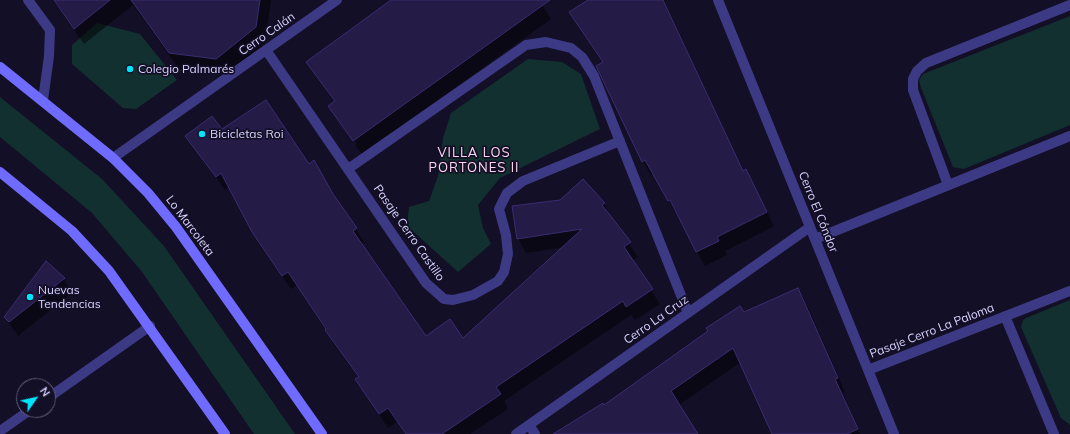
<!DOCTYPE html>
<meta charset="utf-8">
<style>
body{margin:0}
#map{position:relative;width:1070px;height:434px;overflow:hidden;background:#130f26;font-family:Mulish,sans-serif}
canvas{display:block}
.north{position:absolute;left:16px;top:378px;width:40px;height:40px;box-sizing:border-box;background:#130f26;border:1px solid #625e7d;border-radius:50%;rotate:56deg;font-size:11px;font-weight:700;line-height:16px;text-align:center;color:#d9d4ff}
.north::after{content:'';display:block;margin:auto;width:14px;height:18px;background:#00e5ff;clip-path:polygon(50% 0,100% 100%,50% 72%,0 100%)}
</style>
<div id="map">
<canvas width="1070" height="434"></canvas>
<div class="north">N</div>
</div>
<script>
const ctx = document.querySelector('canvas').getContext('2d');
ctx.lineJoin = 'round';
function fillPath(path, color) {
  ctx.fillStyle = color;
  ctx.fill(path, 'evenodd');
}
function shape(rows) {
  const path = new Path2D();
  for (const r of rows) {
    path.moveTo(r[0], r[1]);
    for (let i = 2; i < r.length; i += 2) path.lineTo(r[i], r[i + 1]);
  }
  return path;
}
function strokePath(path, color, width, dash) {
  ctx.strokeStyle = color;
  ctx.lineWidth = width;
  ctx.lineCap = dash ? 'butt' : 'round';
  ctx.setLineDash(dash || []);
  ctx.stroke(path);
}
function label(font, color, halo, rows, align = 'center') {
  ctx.font = font + ' Mulish,sans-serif';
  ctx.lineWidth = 3.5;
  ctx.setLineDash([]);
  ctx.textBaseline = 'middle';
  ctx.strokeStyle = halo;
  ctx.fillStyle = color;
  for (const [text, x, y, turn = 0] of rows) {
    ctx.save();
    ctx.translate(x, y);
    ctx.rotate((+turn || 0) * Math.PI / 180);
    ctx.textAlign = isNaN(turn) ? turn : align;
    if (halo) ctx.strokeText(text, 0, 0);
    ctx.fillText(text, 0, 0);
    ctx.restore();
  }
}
fillPath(shape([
 [1070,16,1070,125,964,169,953,167,921,88,919,80,923,74],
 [97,23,140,34,177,80,136,109,123,108,72,64,72,45],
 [528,59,562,62,581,74,600,129,500,178,478,205,483,228,491,244,458,272,407,226,409,207,429,201,438,176,443,138,451,113],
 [0,97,102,179,164,246,295,434,254,434,142,272,92,213,0,137],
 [1070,300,1070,425,1061,418,1021,327,1023,320,1026,318]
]), '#12302f');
fillPath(shape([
 [53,0,271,0,265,43,226,75,179,69,133,5,84,44],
 [393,0,539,0,551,19,362,154,355,145,357,144,337,119,330,106,335,102,308,62],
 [589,0,664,0,743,172,754,185,774,226,725,251,727,255,705,266,654,174,651,175,643,161,603,63,570,13],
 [222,131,308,165,332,194,356,229,364,243,361,245,426,337,463,340,564,247,526,253,518,238,604,203,611,218,638,257,632,261,660,304,635,320,631,315,504,401,508,409,470,434,406,434,397,422,388,428,365,393,357,379,359,378,334,344,297,285,291,289,261,246,229,187,225,190,187,136],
 [46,263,64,279,72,293,18,336,5,317],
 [798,289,806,303,845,392,843,393,860,434,773,434,741,362,679,405,697,434,565,434,604,406,744,314]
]), '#0007');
const building = shape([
 [54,0,110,0,74,29,54,0],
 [131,0,260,0,256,27,216,59,169,53,131,0],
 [391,0,550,0,353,141,328,106,335,101,306,62,391,0],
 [588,0,663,0,743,171,746,169,767,212,717,237,719,241,696,252,670,200,668,201,645,160,642,162,596,66,603,62,569,12,588,0],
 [266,100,309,164,314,160,333,194,357,228,353,231,426,336,450,319,463,338,582,229,517,239,512,206,560,200,583,179,605,203,602,205,631,242,624,247,653,289,626,307,623,301,496,387,501,394,442,434,406,434,388,408,379,414,355,379,359,377,325,330,326,329,288,272,282,276,252,232,221,173,216,177,185,136,212,116,222,129,266,100],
 [46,261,65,278,9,322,4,317,46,261],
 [798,288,838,378,835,379,858,429,847,434,772,434,733,348,671,391,698,434,553,434,603,403,604,405,708,331,706,328,740,306,744,312,798,288]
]);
fillPath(building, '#241b47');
strokePath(building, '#3b2d73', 1);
strokePath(shape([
 [28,0,50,30,49,56,43,100]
]), '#3d3a85', 10);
strokePath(shape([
 [718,0,894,434],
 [266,50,426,283,444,299,453,300,473,295,498,281,504,272,508,254,506,235,499,209,507,193,523,181,620,141],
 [113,158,337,0],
 [348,169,526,45,546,42,571,48,582,57,594,76,688,313],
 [948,185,913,90,913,79,917,71,926,63,1070,5],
 [815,239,1070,136],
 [1005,316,1054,434],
 [868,370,1070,291],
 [48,398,150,326],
 [529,425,535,434],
 [0,431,30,410],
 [516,434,810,227]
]), '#3d3a85', 10);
strokePath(shape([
 [0,67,113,158,148,193,176,227,322,434],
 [0,172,72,231,109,271,225,434]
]), '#6f6bff', 10);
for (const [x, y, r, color] of [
 [130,69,4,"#00e5ff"],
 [202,134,4,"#00e5ff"],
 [30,297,4,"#00e5ff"]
]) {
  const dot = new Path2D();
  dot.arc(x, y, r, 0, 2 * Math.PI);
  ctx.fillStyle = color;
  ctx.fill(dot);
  strokePath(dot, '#130f26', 1.5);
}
label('12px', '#d9d4ff', '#130f26', [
 ["Cerro Calán",267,34,-35],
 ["Cerro El Cóndor",818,212,68],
 ["Lo Marcoleta",190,226,53],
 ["Pasaje Cerro Castillo",409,233,55],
 ["Cerro La Cruz",656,320,-35],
 ["Pasaje Cerro La Paloma",932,331,-21]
]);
label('12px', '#d9d4ff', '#130f26', [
 ["Colegio Palmarés",138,69],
 ["Bicicletas Roi",210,134],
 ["Nuevas",38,290],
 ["Tendencias",38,304]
], 'left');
ctx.letterSpacing = '1px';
label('13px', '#ffd6f0', '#130f26', [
 ["VILLA LOS",474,153],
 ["PORTONES II",474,168]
]);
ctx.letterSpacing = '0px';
</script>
